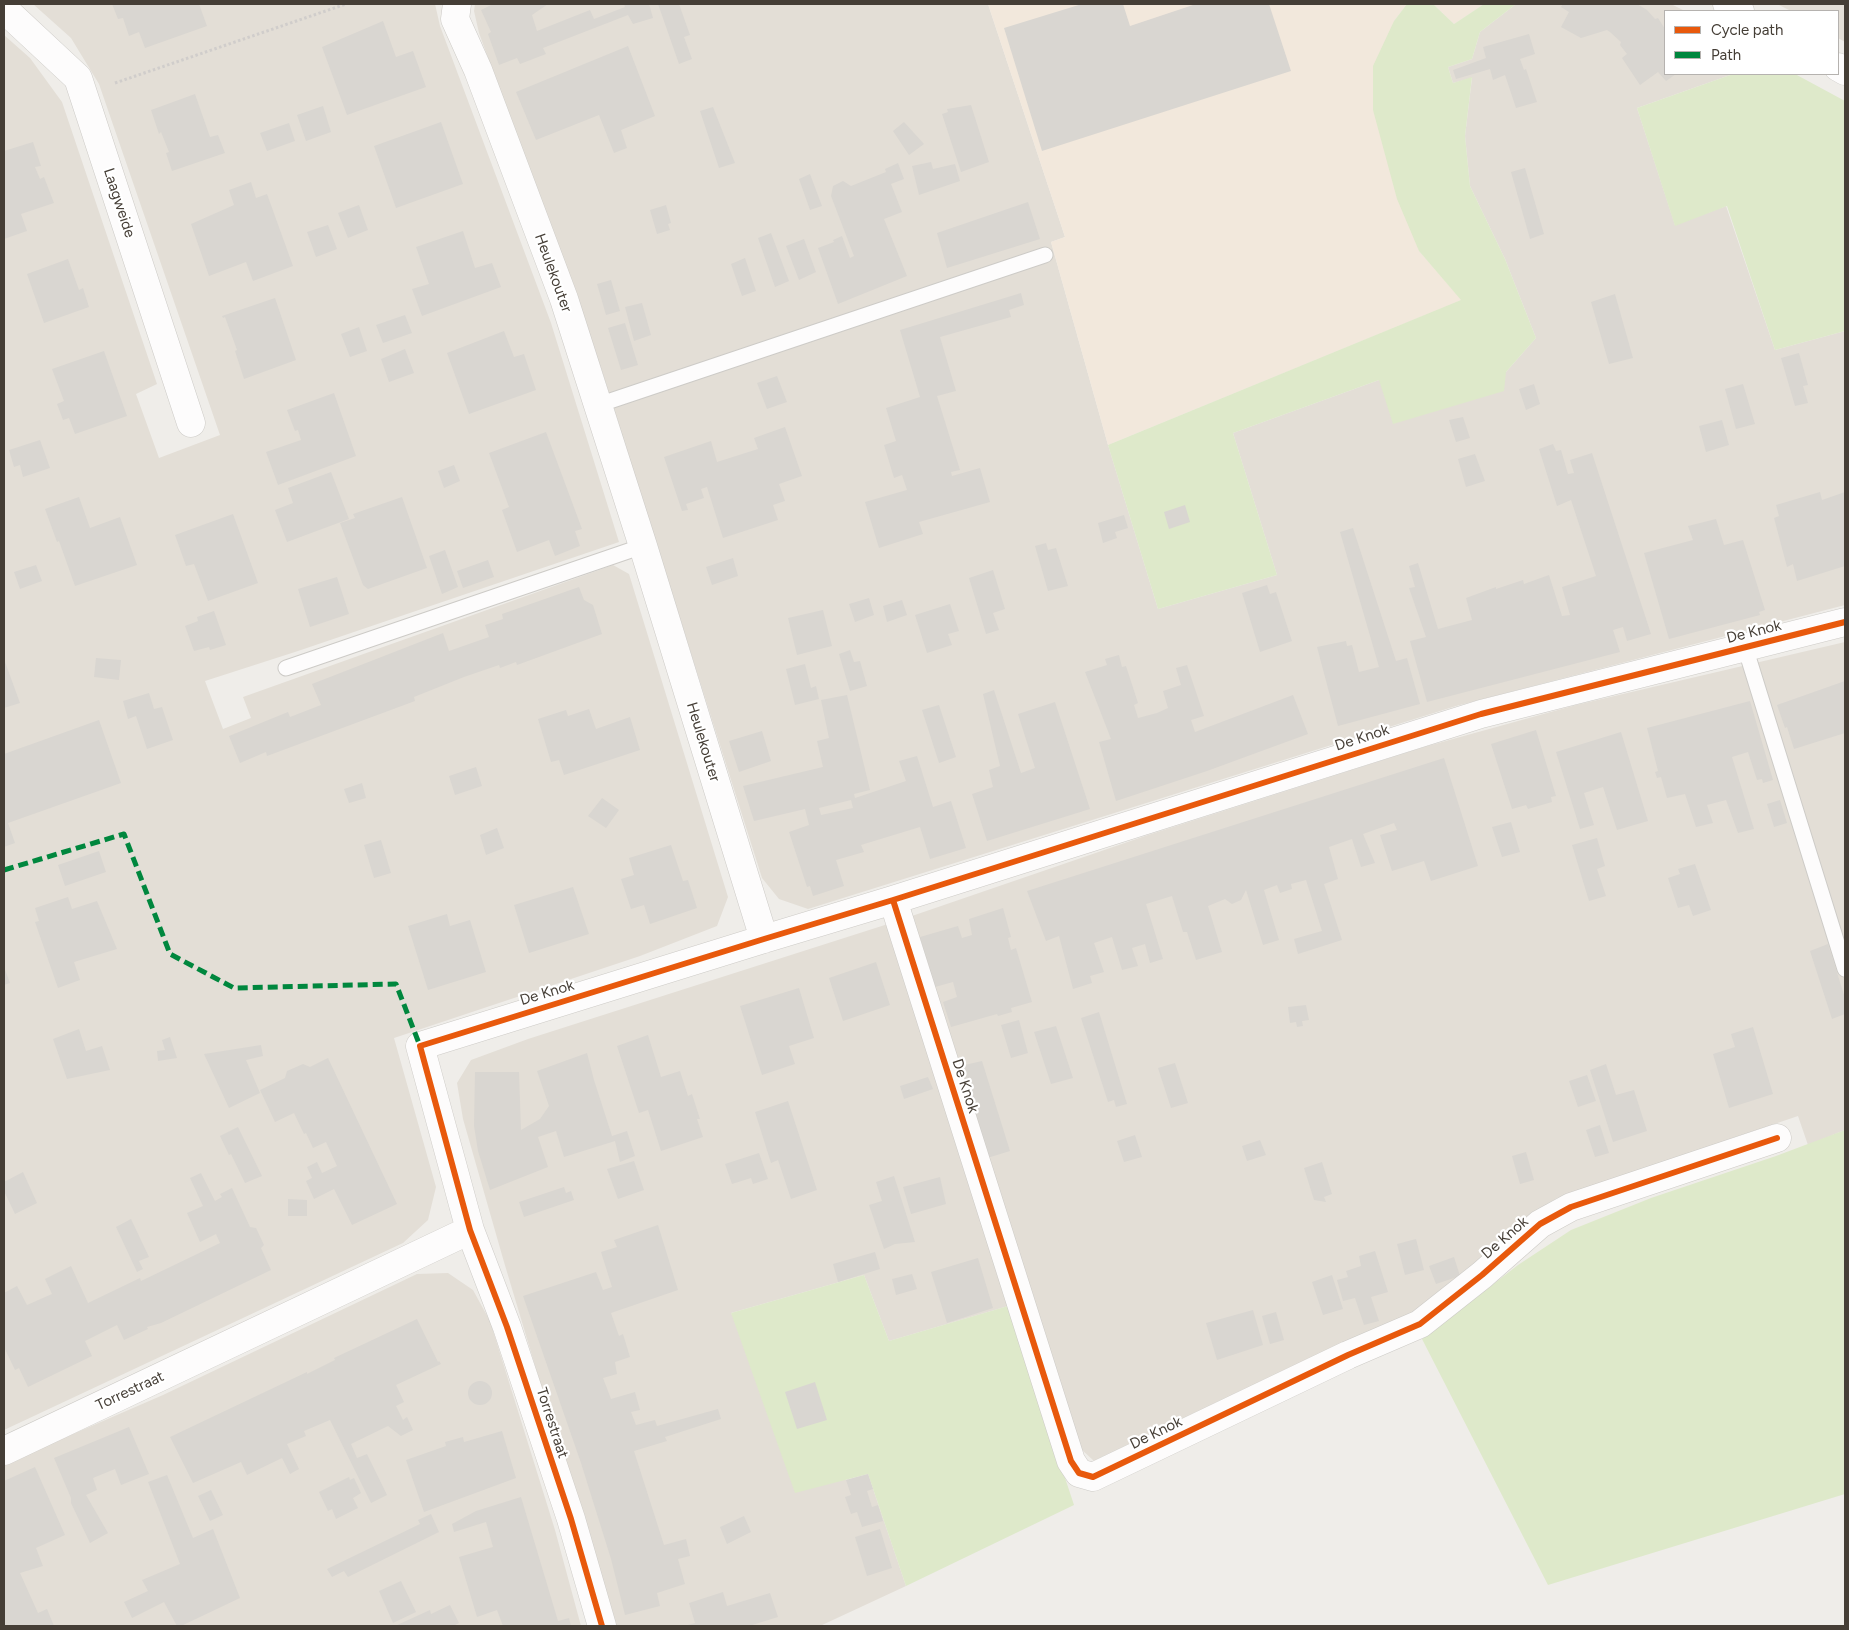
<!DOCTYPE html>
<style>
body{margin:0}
#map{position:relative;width:1849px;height:1630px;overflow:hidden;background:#efede9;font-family:Figtree,sans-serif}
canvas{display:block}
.frame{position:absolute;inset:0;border:5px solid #453e36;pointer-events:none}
.legend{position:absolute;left:1664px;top:10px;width:175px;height:65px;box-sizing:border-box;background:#fff;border:1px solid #b5b2af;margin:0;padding:6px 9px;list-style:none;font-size:15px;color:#453e36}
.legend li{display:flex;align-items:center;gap:10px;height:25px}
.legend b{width:25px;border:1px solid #b5b2af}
</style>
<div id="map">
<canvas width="1849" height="1630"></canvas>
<div class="frame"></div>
<ul class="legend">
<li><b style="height:6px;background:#e8590c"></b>Cycle path</li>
<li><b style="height:6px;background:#00873e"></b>Path</li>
</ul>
</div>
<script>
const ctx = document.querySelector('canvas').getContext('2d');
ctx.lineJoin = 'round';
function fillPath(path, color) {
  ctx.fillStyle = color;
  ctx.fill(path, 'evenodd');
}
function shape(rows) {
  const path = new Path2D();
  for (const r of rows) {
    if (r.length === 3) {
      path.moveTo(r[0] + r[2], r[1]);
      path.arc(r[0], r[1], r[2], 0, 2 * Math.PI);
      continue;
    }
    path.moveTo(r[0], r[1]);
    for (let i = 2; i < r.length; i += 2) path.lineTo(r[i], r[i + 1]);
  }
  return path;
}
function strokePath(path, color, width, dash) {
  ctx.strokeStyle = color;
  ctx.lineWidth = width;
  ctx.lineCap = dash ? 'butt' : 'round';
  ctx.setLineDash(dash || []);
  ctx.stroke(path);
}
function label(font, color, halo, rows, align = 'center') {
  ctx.font = font + ' Figtree,sans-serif';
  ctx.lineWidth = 4.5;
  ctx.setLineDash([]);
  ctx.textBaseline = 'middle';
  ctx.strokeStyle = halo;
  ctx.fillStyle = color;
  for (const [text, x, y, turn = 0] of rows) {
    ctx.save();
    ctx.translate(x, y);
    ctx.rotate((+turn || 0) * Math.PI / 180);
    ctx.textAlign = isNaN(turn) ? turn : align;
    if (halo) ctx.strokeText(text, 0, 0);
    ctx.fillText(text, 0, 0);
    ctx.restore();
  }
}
fillPath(shape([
 [33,4,435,4,440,26,551,323,619,542,298,651,205,681,223,729,251,718,243,697,613,565,629,574,728,897,717,926,640,956,394,1038,436,1187,428,1220,403,1243,4,1430,4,35,30,58,62,102,157,384,136,394,159,458,220,435,99,84,71,38],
 [475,4,988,4,1065,237,1051,242,1108,445,1158,609,1277,575,1233,433,1379,380,1506,372,1536,338,1505,259,1470,186,1465,136,1472,78,1453,83,1448,67,1472,59,1480,32,1516,4,1671,4,1685,11,1665,11,1665,74,1733,74,1637,108,1675,225,1726,206,1775,350,1845,331,1845,605,1456,706,808,909,779,899,762,878,601,368,479,33,474,11],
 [1777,4,1845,4,1845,42,1838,38,1838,11,1791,11],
 [1845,642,1845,1130,1808,1145,1798,1116,1557,1198,1527,1217,1465,1274,1411,1314,1305,1360,1094,1461,1081,1449,909,917,1148,835,1424,747,1576,705],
 [888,924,1008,1306,889,1341,864,1275,731,1313,846,1480,868,1474,906,1586,820,1626,613,1626,504,1262,463,1119,457,1083,471,1060,528,1039],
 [448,1273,473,1290,490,1321,555,1530,581,1626,4,1626,4,1464,163,1395,417,1274]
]), '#e3ded6');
fillPath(shape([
 [988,4,1407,4,1394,21,1419,251,1462,300,1108,445,1051,242,1065,237],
 [1433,4,1484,4,1454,24]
]), '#f2e8dc');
fillPath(shape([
 [1407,4,1433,4,1454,24,1484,4,1516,4,1480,32,1472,59,1448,67,1453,83,1472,77,1465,136,1470,186,1505,259,1536,338,1506,372,1504,391,1393,424,1379,380,1233,433,1277,575,1158,609,1108,445,1461,300,1419,251,1397,199,1373,110,1373,66,1394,21],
 [1733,74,1795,74,1845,101,1845,331,1775,350,1727,206,1675,226,1637,108],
 [1845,1130,1845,1494,1548,1585,1422,1339,1518,1265,1571,1230,1651,1198,1776,1156],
 [864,1275,889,1341,1008,1306,1074,1505,906,1586,868,1474,795,1493,731,1313]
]), '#dee9ca');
fillPath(shape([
 [112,4,199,4,207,26,145,48,139,32,129,36,123,18,118,19],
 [493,4,548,4,532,15,537,31,590,10,594,19,625,7,624,4,649,4,653,18,633,24,628,15,543,48,546,54,520,64,517,58,499,65,488,34,491,32,481,10],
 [658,4,679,4,690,35,684,37,692,59,679,64],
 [1082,4,1123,4,1130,26,1196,4,1269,4,1291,71,1042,151,1004,28],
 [1563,4,1637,4,1647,10,1655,19,1658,18,1665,29,1665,74,1676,74,1666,81,1658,72,1640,85,1622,58,1627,54,1620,45,1621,42,1610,32,1607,30,1581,38,1561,27,1569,12,1561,7],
 [383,21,396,57,413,51,426,87,347,115,322,47],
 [1529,34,1535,54,1520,59,1524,70,1526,69,1537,102,1516,108,1505,75,1493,80,1490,69,1456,79,1453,70,1486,58,1483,47],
 [628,46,655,116,621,130,627,148,614,153,599,115,536,140,516,92],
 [195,94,210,137,218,135,225,153,172,171,166,153,169,152,161,132,159,134,151,110],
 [971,105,989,162,961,172,942,114,948,112,947,109],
 [323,106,331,132,306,141,297,115],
 [713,107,735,163,719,168,700,111],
 [441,122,463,184,396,208,374,146],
 [904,122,924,144,909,155,893,131],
 [289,123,295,141,267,151,260,133],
 [33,142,41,166,35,167,40,179,44,177,54,203,21,214,27,231,4,239,4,151],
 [931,162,933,169,955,164,960,181,919,195,912,166],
 [898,163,904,179,891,184,902,212,884,219,907,276,838,304,818,248,834,242,833,240,842,236,850,258,854,256,831,196,833,186,843,181,851,186,886,172,885,169],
 [1525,168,1544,234,1530,239,1511,172],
 [810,174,822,206,810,210,799,179],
 [251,182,256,198,267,194,293,266,253,281,246,262,209,276,191,224,234,205,229,190],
 [1028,202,1040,239,947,268,937,233],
 [359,205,368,230,348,238,338,213],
 [666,205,671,223,668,224,670,230,657,234,650,210],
 [328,225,337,249,316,257,307,232],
 [463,231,475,268,492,263,501,287,422,316,412,289,429,284,416,247],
 [771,233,789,281,775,287,758,238],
 [804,239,816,272,799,280,786,246],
 [745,258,756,291,742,296,731,264],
 [68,259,79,290,83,288,89,307,44,323,27,274],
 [611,280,620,311,606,315,597,284],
 [1021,293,1024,305,1009,310,1011,317,940,337,956,391,937,396,960,470,951,472,952,476,980,468,990,502,919,522,923,534,879,548,865,502,907,490,902,475,894,478,884,445,896,441,886,408,920,397,900,330],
 [1615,294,1633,358,1609,364,1591,302],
 [275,298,296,360,244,379,235,351,237,350,225,317,223,318,222,316],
 [642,303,651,335,634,341,625,307],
 [405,315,412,333,383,343,376,325],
 [625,323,638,365,621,370,608,328],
 [359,327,367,351,350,357,341,334],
 [504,331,514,357,524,354,536,390,469,414,447,353],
 [405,349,414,373,389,382,381,359],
 [104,351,127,416,75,434,69,418,63,420,57,404,64,401,52,369],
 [1799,353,1808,385,1803,386,1808,403,1795,406,1781,358],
 [777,376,787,402,767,409,757,383],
 [1534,384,1540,404,1526,410,1519,389],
 [1743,384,1755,424,1736,429,1725,389],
 [334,393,356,456,278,485,266,452,301,440,298,430,295,431,287,410],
 [1463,417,1470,438,1456,442,1449,420],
 [1722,420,1729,445,1706,452,1699,426],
 [785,427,802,476,779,484,785,501,773,505,778,520,723,538,707,487,701,489,704,498,686,504,688,510,682,511,664,457,711,441,717,462,758,449,754,438],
 [546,432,582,529,575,531,580,546,555,556,549,540,517,552,502,510,509,507,489,453],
 [40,440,50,468,23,477,20,465,14,467,9,450],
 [1553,444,1556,451,1561,450,1568,474,1574,473,1570,460,1592,453,1651,634,1627,641,1623,627,1613,630,1620,652,1427,702,1410,641,1426,637,1409,588,1415,587,1409,566,1418,563,1438,629,1472,620,1466,598,1496,587,1496,589,1523,580,1524,584,1549,575,1562,616,1570,615,1562,587,1596,576,1571,500,1557,506,1539,449],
 [1475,454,1485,481,1466,487,1458,459],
 [454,465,460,481,444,488,438,471],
 [331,472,349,519,287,542,275,510,293,503,288,488],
 [1820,492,1822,500,1845,492,1845,566,1797,581,1793,564,1787,567,1774,518,1779,516,1776,505],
 [79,497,90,528,120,517,137,565,75,586,59,541,57,542,45,509],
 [402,497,427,568,368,589,363,585,340,523,355,518,353,514],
 [1185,505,1190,522,1169,529,1164,512],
 [233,514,258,583,208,601,194,564,186,566,175,535],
 [1124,515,1128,528,1115,532,1117,538,1103,543,1098,523],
 [1716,519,1724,545,1743,540,1765,610,1759,612,1760,615,1669,639,1644,553,1693,540,1688,526],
 [1353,528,1396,661,1407,658,1420,704,1338,726,1317,647,1346,641,1347,646,1352,645,1359,672,1379,667,1340,532],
 [1046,543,1048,550,1056,548,1068,586,1048,591,1035,546],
 [445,550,458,587,442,594,429,556],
 [733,558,738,576,712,585,706,567],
 [488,560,494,577,463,588,457,571],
 [36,565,42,581,20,589,14,572],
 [993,570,1005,609,993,613,999,630,986,634,969,578],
 [337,577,349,614,310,627,298,589],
 [1267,585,1270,594,1276,592,1292,641,1260,652,1242,593],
 [579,587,584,600,593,605,602,634,517,665,516,662,500,668,499,665,464,677,414,697,415,701,267,756,266,752,240,763,229,736,288,712,290,717,321,705,312,684,443,633,449,651,489,637,485,625,503,619,502,614],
 [869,598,874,615,855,622,849,604],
 [902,600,907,615,887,622,883,606],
 [950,604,959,631,948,634,952,645,927,653,915,615],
 [823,610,832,646,797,655,788,618],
 [214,611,226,645,210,650,209,647,194,651,185,626,198,621,197,617],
 [850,650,854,662,860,661,867,686,850,691,839,654],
 [1119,655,1122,667,1126,666,1138,703,1134,705,1138,718,1157,713,1168,708,1163,691,1181,685,1176,668,1187,665,1204,716,1191,720,1195,732,1293,695,1308,734,1207,771,1116,801,1099,742,1111,739,1085,672,1107,665,1105,659],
 [96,658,121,660,119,680,94,677],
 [4,659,20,703,4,708],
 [805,664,811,688,816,686,819,699,795,705,786,669],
 [1845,681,1845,733,1794,749,1787,727,1785,728,1777,705],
 [994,690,1021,773,1035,768,1018,714,1055,702,1090,809,987,841,972,794,993,787,989,770,1000,766,983,694],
 [149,693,154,709,162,707,173,740,147,749,136,716,128,719,123,701],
 [847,695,870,790,854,794,855,798,906,781,899,761,917,756,933,807,951,801,966,848,930,859,920,827,861,845,864,852,836,860,844,886,813,896,810,886,807,887,789,832,809,825,805,809,754,821,743,786,823,767,817,741,829,738,821,700],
 [851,800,853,808,821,815,819,808],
 [1750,701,1773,780,1763,783,1762,779,1757,780,1748,752,1732,757,1754,829,1738,833,1726,800,1707,805,1713,823,1696,827,1685,794,1667,798,1661,777,1657,778,1655,772,1658,771,1647,728],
 [939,705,956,757,939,763,922,710],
 [589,709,596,729,630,717,640,750,564,775,559,760,551,762,538,719,566,710,568,716],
 [99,720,121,783,8,823,15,843,4,847,4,754],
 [1536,730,1556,796,1551,797,1552,802,1528,809,1526,805,1512,809,1491,744],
 [762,731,771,761,739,772,729,741],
 [1621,732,1648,821,1617,830,1603,787,1584,793,1594,825,1580,829,1556,752],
 [1444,758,1478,866,1431,881,1424,861,1392,871,1380,835,1397,830,1394,823,1363,834,1375,863,1361,867,1352,839,1329,847,1338,879,1324,884,1342,940,1298,954,1294,939,1322,931,1306,880,1291,884,1292,889,1280,893,1277,885,1264,890,1279,940,1263,945,1246,890,1241,900,1232,904,1225,899,1208,906,1222,952,1196,960,1187,932,1183,932,1172,896,1146,904,1163,959,1150,963,1145,944,1132,948,1138,966,1122,970,1112,937,1094,943,1104,972,1090,976,1092,983,1073,989,1059,936,1046,941,1027,891],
 [476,767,482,786,455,795,449,776],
 [362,783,366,798,349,803,344,789],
 [602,798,619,810,606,828,588,816],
 [1780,800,1787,823,1774,827,1767,804],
 [1511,822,1520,852,1502,857,1492,827],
 [497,828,504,848,486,855,480,835],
 [1597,838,1605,866,1597,869,1606,896,1589,901,1572,845],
 [381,840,391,873,374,878,364,845],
 [671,845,683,881,688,880,697,908,650,924,644,905,631,909,621,879,634,875,629,858],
 [99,851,106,872,65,886,58,865],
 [1695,864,1711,910,1693,916,1689,905,1678,908,1668,878,1680,874,1678,869],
 [573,887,589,934,529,953,514,905],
 [68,897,72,909,97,901,117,949,74,962,80,980,58,988,35,922,39,921,35,908],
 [1003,908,1011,937,1008,938,1011,950,1016,948,1032,1002,1011,1008,1012,1012,998,1016,997,1014,951,1027,943,1002,957,997,953,982,935,987,920,937,958,926,962,938,972,935,969,919],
 [447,914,450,926,470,920,486,972,428,990,408,926],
 [1828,944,1845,998,1845,1014,1832,1019,1810,951],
 [876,962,890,1005,843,1021,829,978],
 [4,967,10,983,4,985],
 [799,988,814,1038,789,1046,795,1064,762,1075,740,1006],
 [1306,1005,1309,1020,1302,1021,1303,1026,1297,1027,1296,1022,1290,1023,1288,1007],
 [1099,1012,1127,1104,1116,1107,1114,1100,1108,1102,1081,1018],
 [1019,1020,1028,1053,1011,1058,1001,1025],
 [1056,1026,1073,1078,1051,1084,1034,1032],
 [1753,1027,1773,1094,1729,1108,1713,1054,1735,1047,1731,1034],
 [79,1029,86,1051,102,1046,110,1070,67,1079,53,1039],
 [648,1035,661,1077,680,1071,688,1096,692,1094,700,1119,697,1119,703,1137,661,1151,648,1110,639,1113,617,1046],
 [170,1037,177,1058,158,1061,157,1051,165,1050,162,1040],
 [261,1045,263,1056,246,1060,260,1093,229,1108,204,1054],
 [587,1053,594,1080,612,1136,627,1131,635,1156,620,1162,615,1141,564,1157,556,1131,538,1137,548,1167,490,1190,478,1151,474,1126,475,1072,519,1072,521,1130,540,1119,549,1106,537,1071],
 [328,1058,397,1204,352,1225,334,1189,314,1199,306,1181,312,1178,307,1167,317,1162,322,1173,337,1166,326,1142,313,1148,306,1133,304,1134,294,1113,275,1122,260,1090,285,1078,287,1071,303,1064,310,1067],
 [982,1061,1010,1151,984,1159,956,1067],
 [1175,1063,1188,1103,1171,1108,1158,1068],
 [1606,1064,1616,1095,1634,1090,1647,1131,1613,1142,1590,1070],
 [1587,1075,1596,1101,1578,1107,1569,1081],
 [928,1077,933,1089,904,1099,900,1086],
 [788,1101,817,1190,791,1199,778,1160,771,1163,755,1112],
 [1600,1125,1609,1153,1595,1157,1586,1130],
 [238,1127,262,1176,245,1183,231,1154,229,1155,220,1136],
 [1135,1135,1142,1157,1124,1162,1117,1141],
 [1260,1140,1266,1155,1247,1161,1242,1146],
 [1526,1152,1534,1180,1520,1184,1512,1156],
 [759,1153,768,1179,753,1184,751,1178,732,1184,725,1164],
 [634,1161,644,1190,618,1199,607,1169],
 [1322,1162,1332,1194,1324,1197,1326,1202,1314,1200,1304,1168],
 [23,1172,37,1203,15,1214,4,1191,4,1182],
 [201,1173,215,1201,222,1197,220,1194,232,1188,250,1227,256,1228,264,1245,261,1248,271,1270,161,1323,147,1327,148,1329,124,1340,117,1325,85,1341,92,1356,28,1387,19,1368,15,1370,4,1347,4,1293,17,1286,27,1305,52,1294,45,1279,71,1266,88,1303,140,1278,141,1281,220,1243,216,1234,200,1242,187,1213,203,1206,190,1178],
 [894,1176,915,1242,895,1244,884,1249,869,1205,882,1201,876,1182],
 [940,1177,946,1204,911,1214,903,1187],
 [564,1187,566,1193,571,1191,574,1200,524,1217,519,1202],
 [288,1199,307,1200,307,1216,288,1216],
 [131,1219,149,1257,139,1261,143,1269,137,1272,116,1227],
 [658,1225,678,1290,611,1313,619,1336,623,1334,630,1357,615,1362,617,1374,603,1378,611,1399,635,1392,640,1410,631,1412,636,1425,655,1420,657,1426,718,1409,721,1419,665,1437,667,1441,634,1451,664,1545,686,1539,690,1556,678,1559,685,1584,657,1593,660,1606,625,1615,611,1559,581,1463,523,1296,596,1272,603,1290,612,1287,601,1252,617,1247,614,1240],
 [1416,1239,1424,1270,1405,1275,1397,1244],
 [1375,1251,1388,1292,1371,1297,1379,1321,1364,1325,1355,1298,1343,1301,1337,1280,1348,1277,1346,1271,1361,1266,1359,1256],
 [875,1252,880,1269,838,1282,833,1264],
 [1454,1257,1460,1276,1436,1284,1429,1266],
 [978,1258,993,1308,947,1323,931,1272],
 [912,1274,917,1289,896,1295,892,1279],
 [1332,1275,1343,1309,1323,1315,1312,1282],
 [1253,1310,1263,1345,1217,1360,1206,1323],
 [1276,1312,1284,1340,1270,1344,1262,1316],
 [417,1319,438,1362,439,1361,441,1364,396,1385,404,1402,396,1406,403,1420,407,1417,413,1430,401,1436,388,1426,351,1444,357,1458,367,1454,387,1495,371,1503,330,1420,304,1431,306,1436,287,1444,299,1469,290,1474,282,1458,247,1475,241,1462,193,1483,170,1437,307,1372,307,1374,335,1360,334,1358],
 [480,1393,12],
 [815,1382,827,1420,797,1429,785,1392],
 [129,1427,149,1474,121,1485,115,1469,93,1478,97,1490,86,1495,108,1533,90,1543,71,1503,71,1498,54,1458],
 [502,1431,516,1478,424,1512,406,1460,446,1446,445,1442,463,1437,464,1442],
 [35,1467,65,1535,36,1548,43,1566,20,1573,38,1613,47,1609,54,1626,4,1626,4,1481],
 [868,1474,873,1489,867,1491,872,1507,878,1505,883,1521,862,1527,857,1512,851,1514,845,1497,851,1495,846,1480],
 [167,1475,193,1538,213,1529,240,1598,181,1626,177,1626,164,1602,132,1618,124,1602,148,1591,142,1580,180,1564,148,1482],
 [349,1477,350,1480,354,1478,361,1493,353,1498,358,1508,336,1519,332,1509,328,1511,319,1492],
 [211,1490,223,1515,210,1521,198,1496],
 [521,1497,558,1621,569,1618,571,1626,503,1626,497,1610,477,1617,459,1557,493,1547,486,1522,454,1532,452,1524,476,1511],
 [431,1514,439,1532,348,1577,344,1571,332,1577,327,1569,420,1524,418,1520],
 [744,1516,751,1532,727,1544,720,1527],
 [880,1529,892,1568,867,1576,855,1537],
 [401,1581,416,1612,393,1623,379,1591],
 [723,1592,727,1606,770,1593,778,1617,749,1626,684,1626,695,1623,689,1603],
 [450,1605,459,1623,453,1626,395,1626,430,1610,431,1614]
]), '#d9d6d1');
const lane = shape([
 [598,405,1045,255],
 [1745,647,1845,969],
 [286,668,643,546]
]);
const street = shape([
 [457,4,455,19,478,70,564,299,643,546,764,939],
 [1727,4,1740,11],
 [4,9,78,78,191,423],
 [1838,67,1845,71],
 [893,900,1071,1461,1079,1473,1093,1477,1348,1355,1420,1324,1482,1275,1540,1224,1571,1207,1777,1138],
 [4,1451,470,1230],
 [602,1626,571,1519,507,1327,470,1230,420,1046,764,939,893,900,1481,714,1845,622]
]);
strokePath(lane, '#cdcbc7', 17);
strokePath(street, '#cdcbc7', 29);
strokePath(shape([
 [115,83,346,4]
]), '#d0cdcb', 3, [2.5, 2.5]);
strokePath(lane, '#fdfcfc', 15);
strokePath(street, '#fdfcfc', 28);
strokePath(shape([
 [4,870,124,834,170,954,234,988,396,984,420,1046]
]), '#00873e', 5, [10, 5]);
strokePath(shape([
 [893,900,1071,1461,1079,1473,1093,1477,1348,1355,1420,1324,1482,1275,1540,1224,1571,1207,1777,1138],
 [602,1626,571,1519,507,1327,470,1230,420,1046,764,939,893,900,1481,714,1845,622]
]), '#e8590c', 6);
label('15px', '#453e36', '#fff', [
 ["Laagweide",119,203,72],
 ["Heulekouter",553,273,70],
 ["De Knok",1754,632,-14],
 ["De Knok",1362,738,-18],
 ["Heulekouter",703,742,73],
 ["De Knok",547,993,-17],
 ["De Knok",965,1086,72],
 ["De Knok",1505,1238,-41],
 ["Torrestraat",130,1391,-25],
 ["Torrestraat",552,1423,72],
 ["De Knok",1156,1433,-26]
]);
</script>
